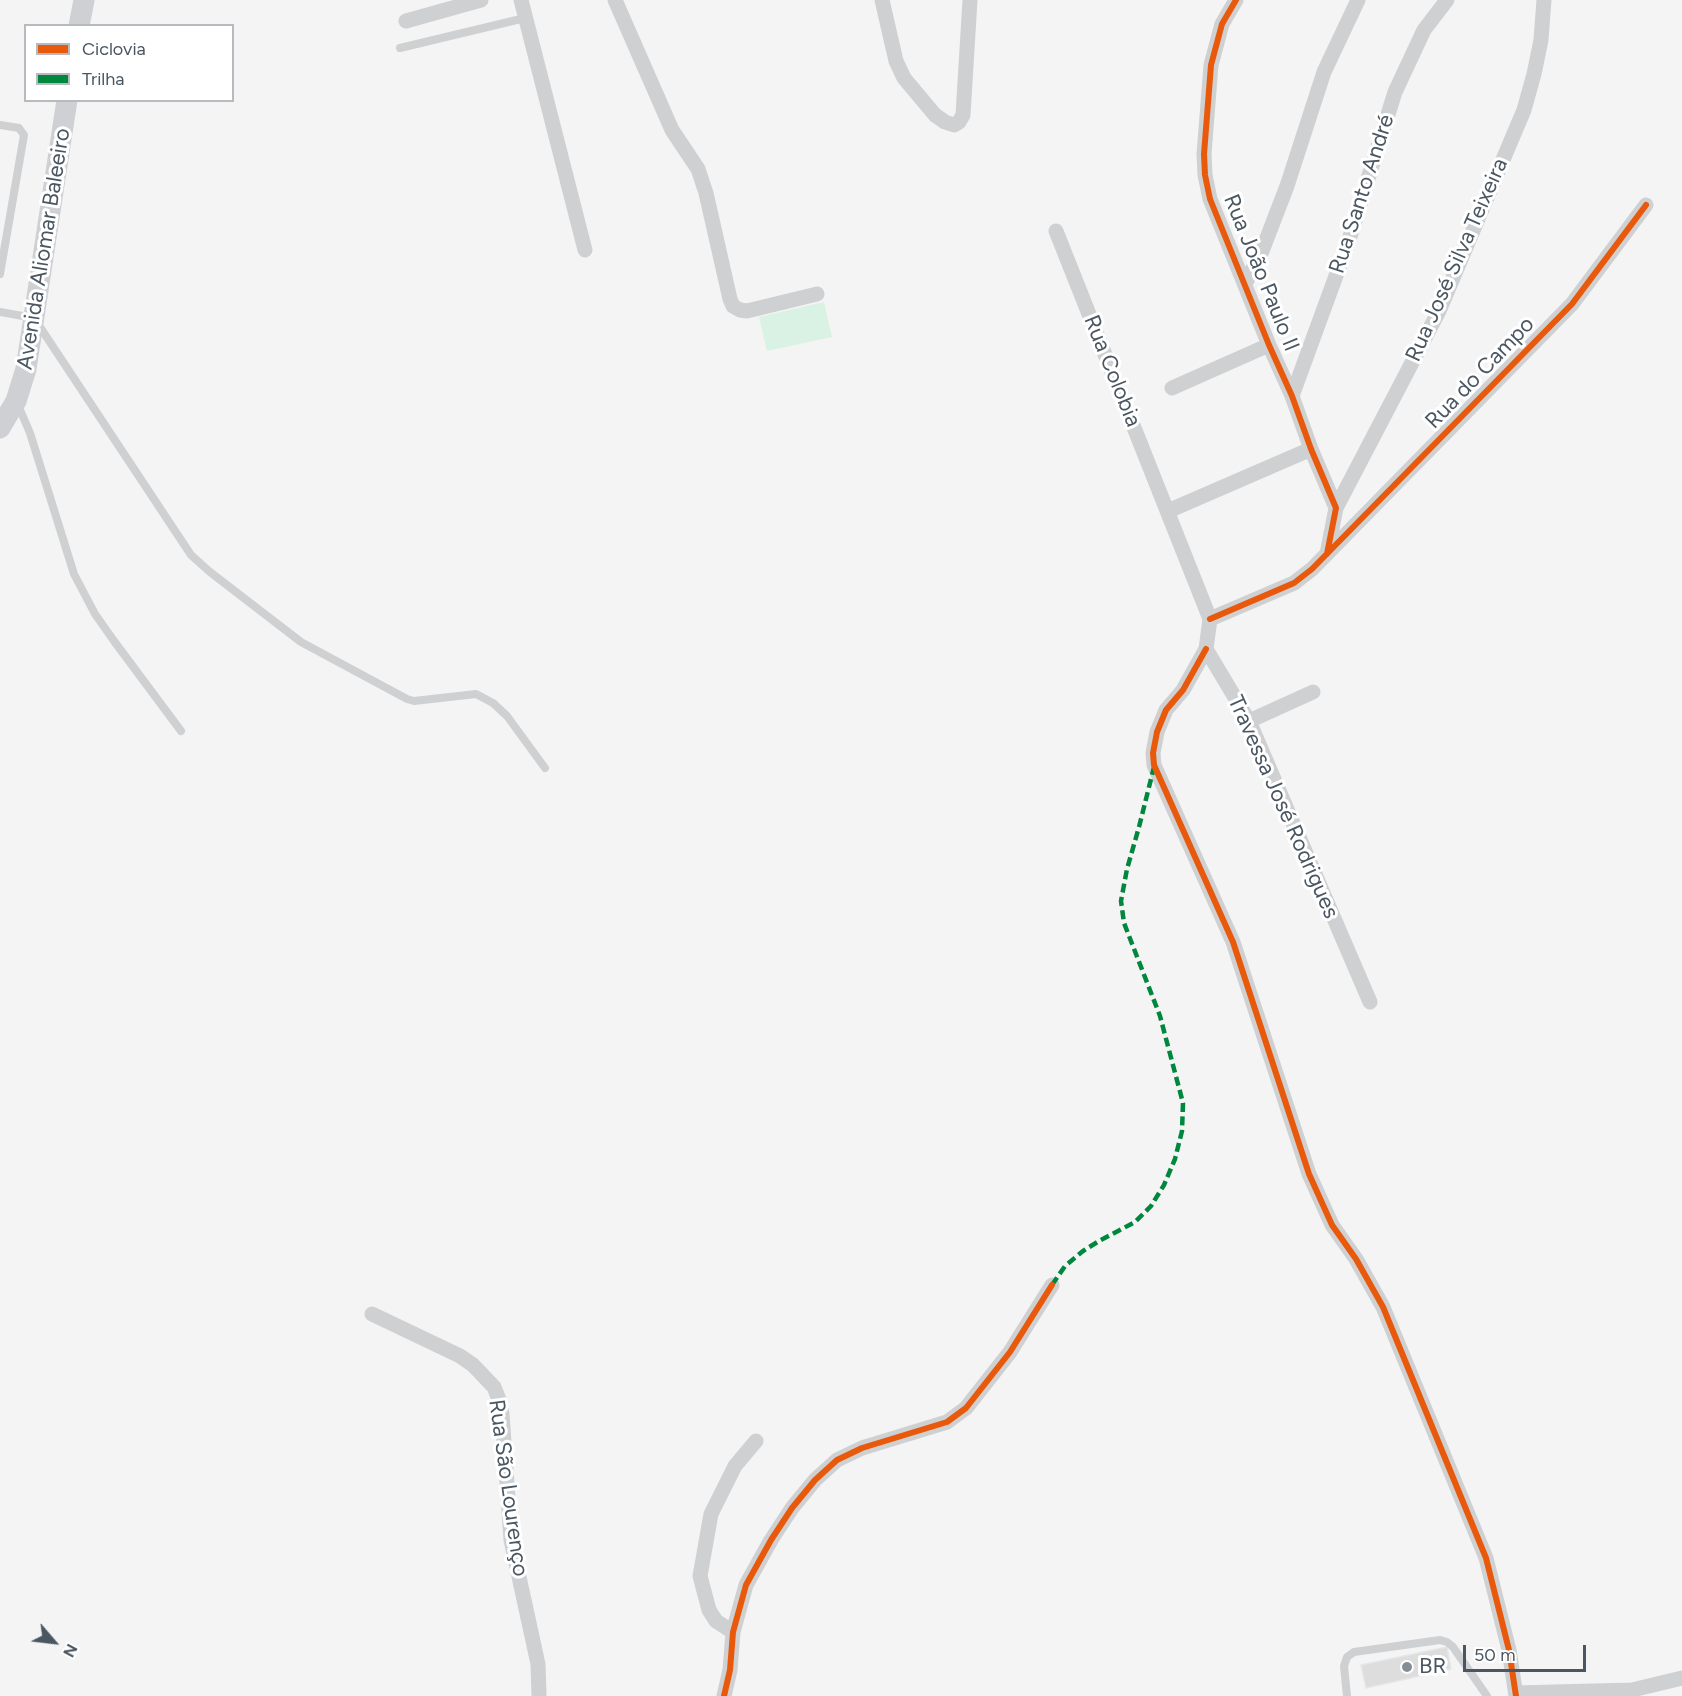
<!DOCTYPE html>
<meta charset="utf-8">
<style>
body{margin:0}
#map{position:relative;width:1682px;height:1696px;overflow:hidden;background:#f4f4f4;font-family:Figtree,sans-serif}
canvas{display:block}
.legend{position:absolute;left:24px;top:24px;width:210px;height:78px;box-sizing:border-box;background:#fff;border:2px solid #b7bbc0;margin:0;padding:8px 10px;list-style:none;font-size:18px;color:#4a5661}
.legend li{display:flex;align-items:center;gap:12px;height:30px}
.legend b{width:30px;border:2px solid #b7bbc0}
.north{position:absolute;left:24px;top:1612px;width:60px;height:60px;-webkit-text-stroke:4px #fff;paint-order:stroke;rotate:118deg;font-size:16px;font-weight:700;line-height:24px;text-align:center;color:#4a5661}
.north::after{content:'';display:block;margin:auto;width:21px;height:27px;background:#4a5661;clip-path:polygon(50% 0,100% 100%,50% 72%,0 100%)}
.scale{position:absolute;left:1463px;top:1645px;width:123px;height:27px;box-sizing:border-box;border:3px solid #4a5661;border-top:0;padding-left:8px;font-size:18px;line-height:21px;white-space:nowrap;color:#4a5661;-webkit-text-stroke:4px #fff;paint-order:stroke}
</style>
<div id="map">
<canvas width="1682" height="1696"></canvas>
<ul class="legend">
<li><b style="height:8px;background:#e8590c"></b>Ciclovia</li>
<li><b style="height:8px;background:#00873e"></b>Trilha</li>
</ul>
<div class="north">N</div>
<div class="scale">50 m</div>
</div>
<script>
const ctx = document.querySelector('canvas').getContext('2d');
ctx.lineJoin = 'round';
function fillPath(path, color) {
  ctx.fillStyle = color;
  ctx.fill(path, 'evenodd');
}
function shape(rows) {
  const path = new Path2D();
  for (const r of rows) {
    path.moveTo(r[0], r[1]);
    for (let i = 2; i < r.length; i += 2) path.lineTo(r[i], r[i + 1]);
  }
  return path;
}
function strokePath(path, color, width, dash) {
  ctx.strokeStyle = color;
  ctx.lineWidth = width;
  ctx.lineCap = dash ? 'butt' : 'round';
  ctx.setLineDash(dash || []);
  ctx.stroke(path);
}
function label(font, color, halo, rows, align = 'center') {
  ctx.font = font + ' Figtree,sans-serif';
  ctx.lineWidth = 6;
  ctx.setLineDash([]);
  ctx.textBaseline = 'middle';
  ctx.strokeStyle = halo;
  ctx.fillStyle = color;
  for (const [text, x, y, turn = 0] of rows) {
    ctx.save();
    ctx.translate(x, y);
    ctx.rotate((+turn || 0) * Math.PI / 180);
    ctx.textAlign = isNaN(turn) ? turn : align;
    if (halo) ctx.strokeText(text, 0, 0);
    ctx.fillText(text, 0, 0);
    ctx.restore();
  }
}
fillPath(shape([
 [824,302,832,337,767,351,759,317]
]), '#d9f2e3');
const building = shape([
 [1447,1647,1451,1669,1366,1688,1361,1665,1447,1647]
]);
fillPath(building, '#ddddde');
strokePath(building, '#e5e6e7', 1.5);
strokePath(shape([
 [400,48,525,18],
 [0,125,19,128,24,135,0,274],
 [0,312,34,318,191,555,210,572,301,642,407,699,414,701,476,694,493,703,507,716,545,768],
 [18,405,30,433,74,574,95,614,114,641,181,731],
 [1347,1696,1344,1666,1347,1657,1354,1652,1440,1640,1447,1642,1453,1647,1487,1696]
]), '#ced0d2', 8);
strokePath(shape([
 [521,0,585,250],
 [615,0,672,130,698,169,706,193,730,299,733,306,740,310,747,311,817,294],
 [882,0,896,61,904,78,935,115,945,122,954,125,959,122,963,115,970,0],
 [1236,0,1222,24,1211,65,1204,154,1205,175,1210,199,1269,345,1292,396,1311,449,1336,508,1327,554],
 [406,21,481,0],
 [1056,231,1210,619,1206,649,1249,721,1370,1002],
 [1245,284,1262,251,1287,186,1324,72,1358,0],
 [1172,388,1269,345],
 [1292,396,1348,243,1395,92,1424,30,1447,0],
 [1336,508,1439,311,1524,110,1534,74,1541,40,1544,0],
 [1168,511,1311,449],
 [1210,619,1294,583,1312,569,1572,304,1646,205],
 [1206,649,1183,690,1166,710,1157,732,1153,753,1154,765,1233,942,1309,1174,1332,1225,1356,1259,1383,1307,1486,1558,1509,1650,1516,1696],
 [1249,721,1313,692],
 [372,1314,460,1356,473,1365,494,1387,500,1402,502,1414,511,1540,538,1664,539,1696],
 [733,1632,716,1621,709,1610,700,1576,711,1514,735,1466,756,1441],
 [1516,1693,1632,1690,1682,1678],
 [724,1696,730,1670,733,1632,746,1585,771,1540,792,1508,815,1480,837,1460,862,1448,947,1422,966,1408,1010,1352,1052,1285]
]), '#ced0d2', 15);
strokePath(shape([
 [79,26,84,0],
 [0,428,16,401,26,369,67,100]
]), '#ced0d4', 21);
strokePath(shape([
 [1052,1285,1065,1266,1083,1251,1099,1241,1135,1222,1151,1206,1164,1185,1175,1159,1182,1131,1183,1103,1160,1016,1124,923,1121,901,1127,869,1139,827,1154,767]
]), '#00873e', 4.5, [9, 4.5]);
strokePath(shape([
 [1236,0,1222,24,1211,65,1204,154,1205,175,1210,199,1269,345,1292,396,1311,449,1336,508,1327,554],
 [1210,619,1294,583,1312,569,1572,304,1646,205],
 [1206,649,1183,690,1166,710,1157,732,1153,753,1154,765,1233,942,1309,1174,1332,1225,1356,1259,1383,1307,1486,1558,1509,1650,1516,1696],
 [724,1696,730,1670,733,1632,746,1585,771,1540,792,1508,815,1480,837,1460,862,1448,947,1422,966,1408,1010,1352,1052,1285]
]), '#e8590c', 6);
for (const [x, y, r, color] of [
 [1407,1667,6,"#868d94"]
]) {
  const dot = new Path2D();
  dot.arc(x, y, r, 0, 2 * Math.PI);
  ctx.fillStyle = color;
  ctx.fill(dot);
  strokePath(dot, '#fff', 2);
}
label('22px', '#4a5661', '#fff', [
 ["Rua Santo André",1362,194,-72],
 ["Avenida Aliomar Baleeiro",44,249,-81],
 ["Rua José Silva Teixeira",1457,260,-66],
 ["Rua João Paulo II",1261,273,68],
 ["Rua Colobia",1112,371,68],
 ["Rua do Campo",1480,373,-46],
 ["Travessa José Rodrigues",1283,807,66],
 ["Rua São Lourenço",508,1488,82]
]);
label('22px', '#4a5661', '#fff', [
 ["BR",1419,1667]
], 'left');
</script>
